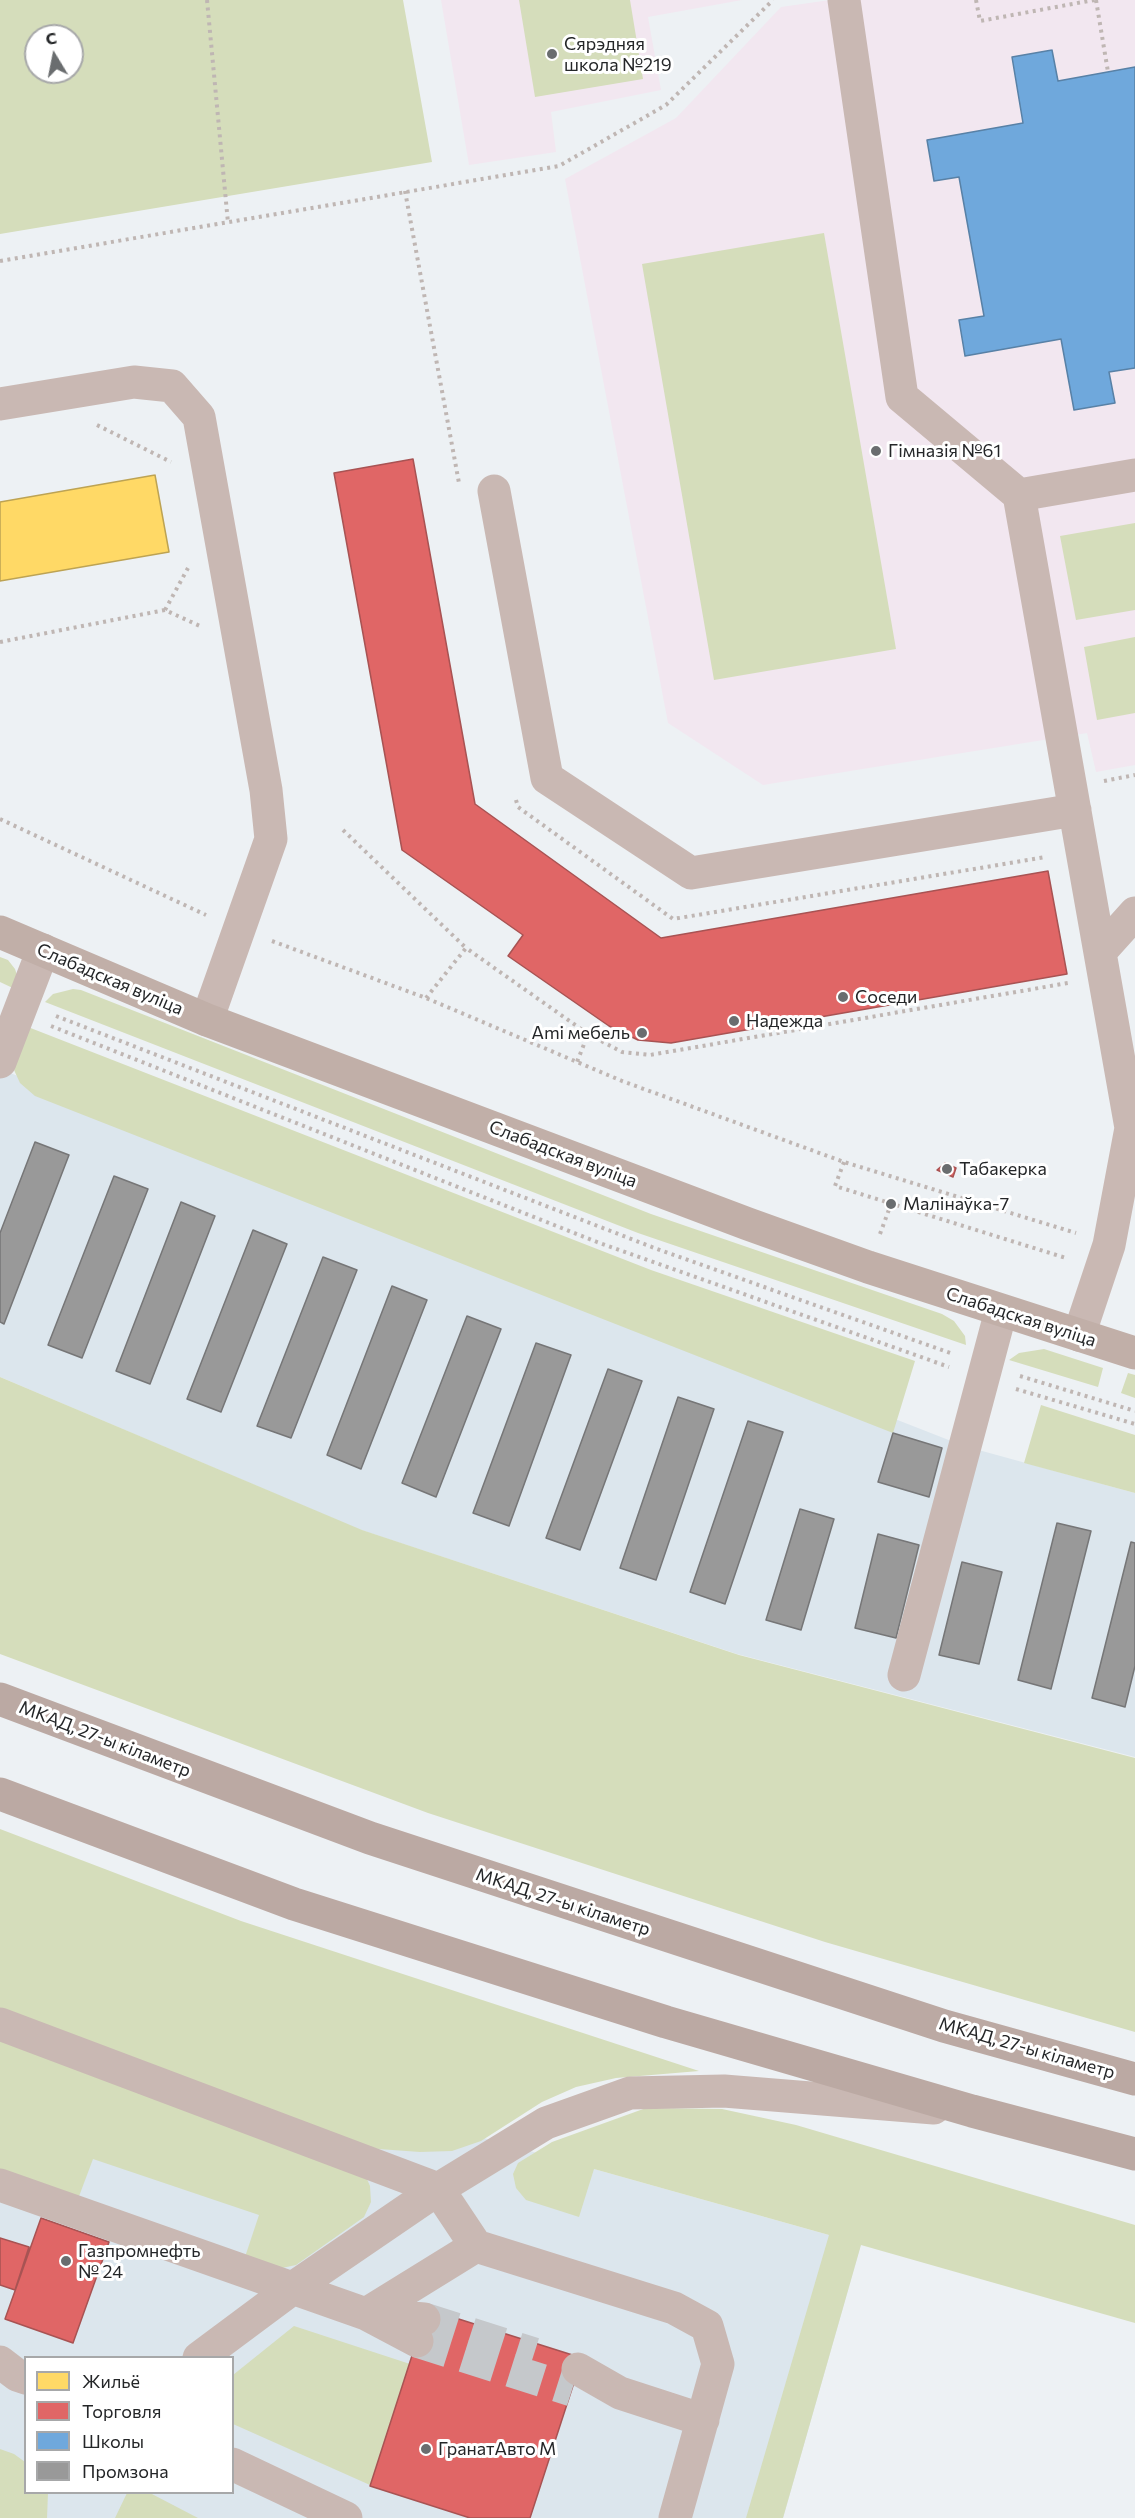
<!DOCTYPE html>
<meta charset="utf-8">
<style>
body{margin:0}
#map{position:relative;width:1135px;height:2518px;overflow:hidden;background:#edf1f4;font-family:Commissioner,sans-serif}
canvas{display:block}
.legend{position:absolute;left:24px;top:2356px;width:210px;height:138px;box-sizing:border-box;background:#fff;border:2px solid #a7a8a9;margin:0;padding:8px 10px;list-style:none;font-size:18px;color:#242628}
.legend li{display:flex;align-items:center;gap:12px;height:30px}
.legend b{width:30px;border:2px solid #a7a8a9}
.north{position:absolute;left:24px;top:24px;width:60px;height:60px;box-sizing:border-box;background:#fff;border:2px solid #a7a8a9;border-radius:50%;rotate:350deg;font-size:16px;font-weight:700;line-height:24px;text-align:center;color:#242628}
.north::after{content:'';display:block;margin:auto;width:21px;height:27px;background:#6a6d6f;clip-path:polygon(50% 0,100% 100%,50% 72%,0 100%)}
</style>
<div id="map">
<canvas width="1135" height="2518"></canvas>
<ul class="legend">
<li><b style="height:16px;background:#ffd966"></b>Жильё</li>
<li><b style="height:16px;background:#e06666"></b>Торговля</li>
<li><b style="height:16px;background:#6fa8dc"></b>Школы</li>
<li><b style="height:16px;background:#999"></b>Промзона</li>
</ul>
<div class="north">С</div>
</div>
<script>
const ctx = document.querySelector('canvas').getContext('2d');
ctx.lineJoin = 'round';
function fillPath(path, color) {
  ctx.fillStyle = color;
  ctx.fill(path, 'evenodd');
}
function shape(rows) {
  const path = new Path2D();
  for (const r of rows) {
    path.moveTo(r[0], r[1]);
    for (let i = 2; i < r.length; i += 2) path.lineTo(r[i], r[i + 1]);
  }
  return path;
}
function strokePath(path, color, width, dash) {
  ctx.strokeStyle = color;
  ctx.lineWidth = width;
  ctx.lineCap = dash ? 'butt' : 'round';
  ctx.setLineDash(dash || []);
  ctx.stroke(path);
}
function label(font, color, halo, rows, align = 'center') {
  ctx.font = font + ' Commissioner,sans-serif';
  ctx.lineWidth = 6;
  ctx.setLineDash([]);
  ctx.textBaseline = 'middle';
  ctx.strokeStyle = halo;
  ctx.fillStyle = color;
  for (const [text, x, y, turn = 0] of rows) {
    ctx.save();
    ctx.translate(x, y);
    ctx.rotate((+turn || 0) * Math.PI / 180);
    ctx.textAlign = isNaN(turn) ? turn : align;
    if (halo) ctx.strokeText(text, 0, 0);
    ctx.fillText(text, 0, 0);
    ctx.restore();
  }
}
fillPath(shape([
 [0,1069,964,1446,1135,1493,1135,1757,737,1654,358,1529,0,1377],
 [0,1979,466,2133,861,2244,783,2518,0,2518],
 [26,2358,232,2358,232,2492,26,2492]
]), '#dce6ed');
fillPath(shape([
 [441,0,742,0,648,17,661,90,551,112,556,152,469,165],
 [830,0,1135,0,1135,765,1096,772,1087,733,763,785,668,723,565,179,676,118,781,7]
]), '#f2e7f0');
fillPath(shape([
 [0,0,403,0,432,162,0,234],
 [36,36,72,36,72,72,36,72],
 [519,0,630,0,643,79,535,97],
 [824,233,896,649,714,680,642,264],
 [1135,523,1135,610,1076,620,1060,536],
 [1135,637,1135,713,1097,720,1084,647],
 [0,957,8,960,15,969,18,978,17,990,0,982],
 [73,989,81,990,651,1214,942,1314,954,1321,965,1336,966,1345,638,1233,45,1002,53,994],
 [28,1027,651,1270,915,1361,893,1433,35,1096,20,1083,14,1070],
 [1044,1349,1103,1368,1098,1387,1009,1360,1019,1353],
 [1128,1373,1135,1375,1135,1398,1121,1393],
 [0,1377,362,1530,739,1655,1135,1758,1135,2032,825,1942,428,1813,0,1654],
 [1041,1405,1135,1435,1135,1493,1024,1463],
 [0,1829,241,1921,699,2071,616,2078,576,2087,542,2102,481,2141,452,2151,420,2152,365,2148,0,2012],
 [0,2034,362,2168,370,2186,371,2202,364,2217,296,2265,282,2268,245,2257,259,2215,93,2159,78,2199,0,2172],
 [646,2108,722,2109,796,2125,1135,2225,1135,2323,861,2245,783,2518,746,2518,829,2235,594,2169,579,2217,526,2200,516,2188,513,2174,518,2163,552,2142],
 [294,2326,410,2364,370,2485,233,2424,233,2375],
 [0,2449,14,2454,25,2462,26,2492,48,2493,47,2518,0,2518],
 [127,2493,150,2493,198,2518,115,2518]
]), '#d5ddbb');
const homes = shape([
 [155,475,169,552,0,581,0,502,155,475]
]);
fillPath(homes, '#ffd966');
strokePath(homes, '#bda353', 1.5);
const shops = shape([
 [413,459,475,804,661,938,1048,871,1067,974,671,1043,638,1040,609,1026,508,956,523,935,402,850,334,473,413,459],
 [945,1163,956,1168,953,1177,937,1170,945,1163],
 [41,2218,109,2242,73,2343,5,2319,41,2218],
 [0,2238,29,2247,15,2290,0,2285,0,2238],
 [427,2309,582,2358,530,2518,470,2518,370,2486,427,2309]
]);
fillPath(shops, '#e06666');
strokePath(shops, '#a85353', 1.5);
const schools = shape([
 [1052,50,1058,81,1135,67,1135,368,1109,372,1115,403,1074,410,1061,339,965,356,959,320,984,316,959,177,934,181,927,140,1023,123,1012,57,1052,50]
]);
fillPath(schools, '#6fa8dc');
strokePath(schools, '#5881a6', 1.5);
const industry = shape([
 [35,1142,69,1155,4,1324,0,1322,0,1233,35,1142],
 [114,1176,148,1189,82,1358,48,1345,114,1176],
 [181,1202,215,1216,150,1384,116,1371,181,1202],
 [253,1230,287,1244,221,1412,187,1399,253,1230],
 [323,1257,357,1270,291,1438,257,1426,323,1257],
 [392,1286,427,1300,361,1469,327,1455,392,1286],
 [467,1316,501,1329,436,1497,402,1483,467,1316],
 [536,1343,571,1355,509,1526,473,1513,536,1343],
 [608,1369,642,1381,580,1550,546,1538,608,1369],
 [678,1397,714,1409,656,1580,620,1568,678,1397],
 [748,1421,783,1432,725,1604,690,1592,748,1421],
 [893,1433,942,1448,929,1497,878,1482,893,1433],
 [800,1509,834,1519,801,1630,766,1620,800,1509],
 [1057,1523,1091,1531,1051,1689,1018,1680,1057,1523],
 [878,1534,919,1545,896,1638,855,1628,878,1534],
 [1131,1542,1135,1543,1135,1666,1125,1707,1092,1698,1131,1542],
 [962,1562,1002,1572,979,1664,939,1655,962,1562]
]);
fillPath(industry, '#999');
strokePath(industry, '#767677', 1.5);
strokePath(shape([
 [424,2319,534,2354],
 [417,2341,572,2390]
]), '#c5c8cb', 33, [33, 16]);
strokePath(shape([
 [207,0,228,223],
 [976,0,980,21,1094,0],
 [1096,0,1108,72],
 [405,191,459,483],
 [0,261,559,166,666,105,773,0],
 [97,425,171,462],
 [165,610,188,568],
 [0,642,165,610,200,626],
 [1104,781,1135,775],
 [516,800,518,807,673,919,1046,857],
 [0,819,206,915],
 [343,830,466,948],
 [272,941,426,998,622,1081,844,1162,1076,1233],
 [426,998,466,948,588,1034,577,1062],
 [56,1016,657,1249,953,1354],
 [51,1026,597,1242,949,1367],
 [588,1034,622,1052,650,1055,1068,983],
 [844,1162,835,1186,1066,1258],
 [880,1234,891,1204],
 [1020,1376,1135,1411],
 [1016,1389,1135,1424]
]), '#bfb6b3', 4, [3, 4.5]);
strokePath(shape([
 [844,0,902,397,1019,495,1131,1128,1109,1245,1079,1335],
 [0,404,134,382,172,386,199,417,266,790,271,839,207,1020],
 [494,491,547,778,691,873,1075,810],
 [1019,495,1135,475],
 [1100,952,1135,913],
 [0,1062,43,950],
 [904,1675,1001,1311],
 [0,2024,438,2189,476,2246,674,2308,707,2326,718,2364,675,2518],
 [0,2185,366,2314,424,2319],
 [417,2341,366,2314,476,2246],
 [199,2358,293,2288,438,2189,546,2123,630,2093,724,2091,934,2108],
 [0,2362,17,2375,26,2378],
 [578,2369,620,2393,703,2420],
 [232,2464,346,2518]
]), '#c9b8b3', 33);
strokePath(shape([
 [0,932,207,1020,748,1224,868,1267,1135,1353]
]), '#c1afa8', 33);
strokePath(shape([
 [0,1699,370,1838,944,2026,1135,2079],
 [0,1794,294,1904,666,2022,972,2111,1135,2154]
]), '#bba9a3', 33);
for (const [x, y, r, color] of [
 [552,54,6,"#6a6d6f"],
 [876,451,6,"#6a6d6f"],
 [843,997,6,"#6a6d6f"],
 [734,1021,6,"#6a6d6f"],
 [642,1033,6,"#6a6d6f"],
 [947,1169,6,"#6a6d6f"],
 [891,1204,6,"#6a6d6f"],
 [66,2261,6,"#6a6d6f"],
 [426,2449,6,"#6a6d6f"]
]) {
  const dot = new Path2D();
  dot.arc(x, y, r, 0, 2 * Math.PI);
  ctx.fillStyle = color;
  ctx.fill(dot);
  strokePath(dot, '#fff', 2);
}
label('18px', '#242628', '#fff', [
 ["Сярэдняя",564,44],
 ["школа №219",564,65],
 ["Гімназія №61",888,451],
 ["Соседи",855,997],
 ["Надежда",746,1021],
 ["Ami мебель",630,1033,"right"],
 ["Табакерка",959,1169],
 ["Малінаўка-7",903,1204],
 ["Газпромнефть",78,2251],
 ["№ 24",78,2272],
 ["ГранатАвто М",438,2449]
], 'left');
label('18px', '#242628', '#fff', [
 ["Слабадская вуліца",110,979,23],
 ["Слабадская вуліца",563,1154,21],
 ["Слабадская вуліца",1021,1317,18],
 ["МКАД, 27-ы кіламетр",105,1739,21],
 ["МКАД, 27-ы кіламетр",563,1902,18],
 ["МКАД, 27-ы кіламетр",1027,2048,16]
]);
</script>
